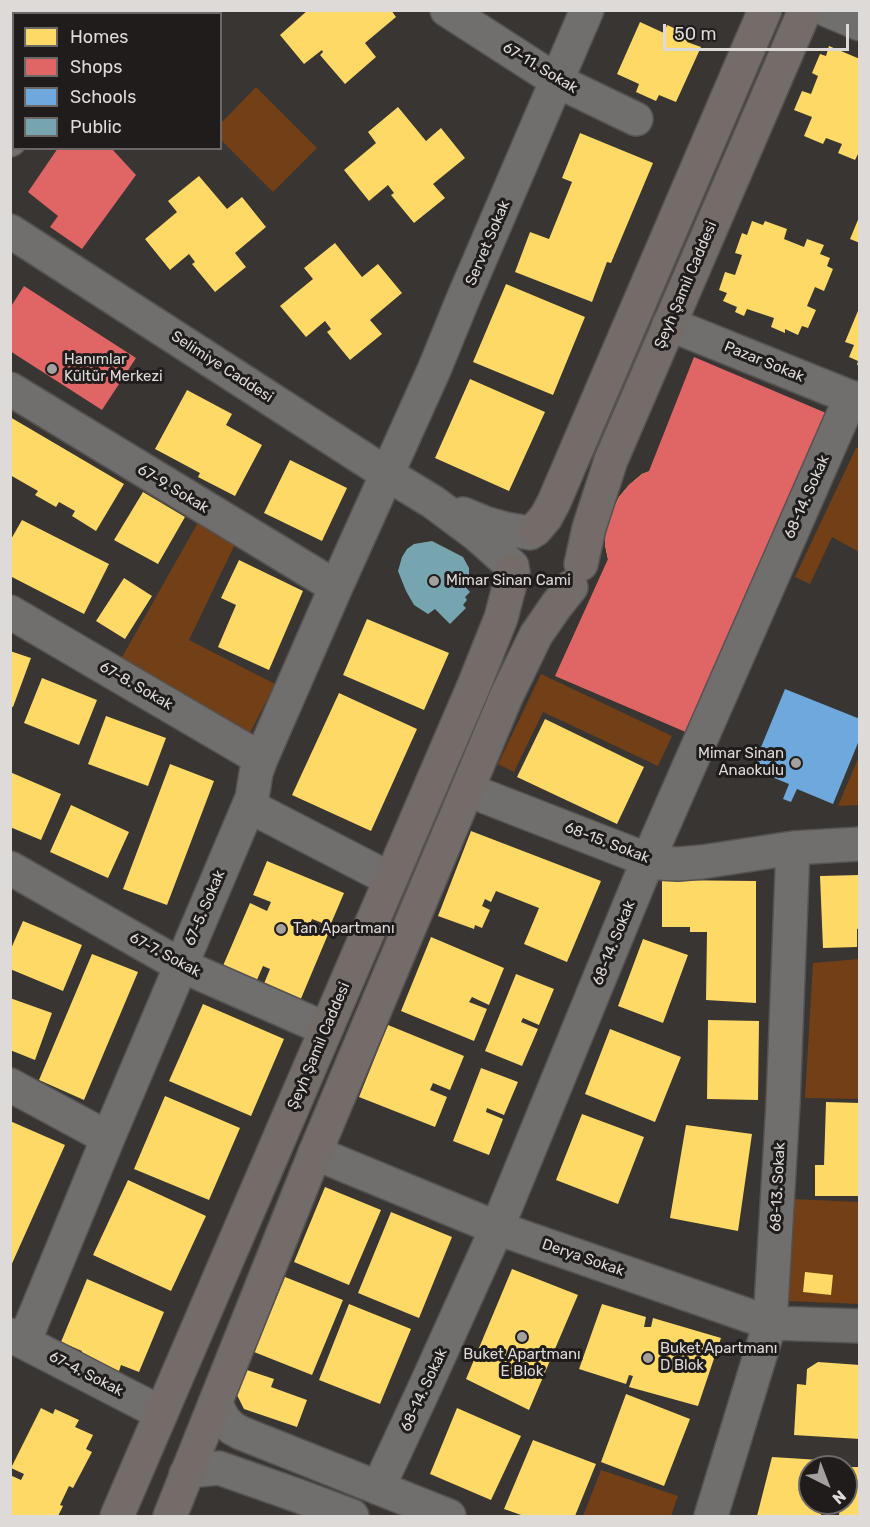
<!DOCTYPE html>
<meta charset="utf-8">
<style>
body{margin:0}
#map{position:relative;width:870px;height:1527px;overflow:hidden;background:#383532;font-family:Rubik,sans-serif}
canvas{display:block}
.frame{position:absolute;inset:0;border:12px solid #dedad8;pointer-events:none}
.legend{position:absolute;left:12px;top:12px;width:210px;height:138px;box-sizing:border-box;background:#1f1c1b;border:2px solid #6b6867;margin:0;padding:8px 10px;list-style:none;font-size:18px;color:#dedad8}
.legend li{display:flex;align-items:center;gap:12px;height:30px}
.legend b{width:30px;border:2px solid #6b6867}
.north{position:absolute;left:798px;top:1455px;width:60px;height:60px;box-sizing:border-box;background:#1f1c1b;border:2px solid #6b6867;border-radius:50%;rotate:138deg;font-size:16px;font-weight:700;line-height:24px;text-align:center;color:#dedad8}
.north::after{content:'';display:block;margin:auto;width:21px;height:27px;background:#a4a09e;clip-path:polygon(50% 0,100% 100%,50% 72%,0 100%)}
.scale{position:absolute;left:663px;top:24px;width:186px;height:27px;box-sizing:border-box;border:3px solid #dedad8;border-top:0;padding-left:8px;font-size:18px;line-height:21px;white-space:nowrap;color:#dedad8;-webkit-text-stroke:4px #1f1c1b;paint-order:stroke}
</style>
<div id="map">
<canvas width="870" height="1527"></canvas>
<div class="frame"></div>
<ul class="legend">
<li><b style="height:16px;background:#ffd966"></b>Homes</li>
<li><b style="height:16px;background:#e06666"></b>Shops</li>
<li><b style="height:16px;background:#6fa8dc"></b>Schools</li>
<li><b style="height:16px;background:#76a5af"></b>Public</li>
</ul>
<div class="north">N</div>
<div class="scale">50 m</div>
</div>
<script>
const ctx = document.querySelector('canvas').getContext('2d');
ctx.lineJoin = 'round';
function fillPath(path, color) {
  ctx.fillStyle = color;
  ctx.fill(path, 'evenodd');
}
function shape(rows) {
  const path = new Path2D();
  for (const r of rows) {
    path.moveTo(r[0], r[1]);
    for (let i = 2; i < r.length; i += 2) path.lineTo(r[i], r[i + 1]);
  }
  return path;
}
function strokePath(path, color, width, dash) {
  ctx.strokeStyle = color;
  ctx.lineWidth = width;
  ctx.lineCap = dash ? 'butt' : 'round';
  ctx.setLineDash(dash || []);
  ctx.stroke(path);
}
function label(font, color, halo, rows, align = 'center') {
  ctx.font = font + ' Rubik,sans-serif';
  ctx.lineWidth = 6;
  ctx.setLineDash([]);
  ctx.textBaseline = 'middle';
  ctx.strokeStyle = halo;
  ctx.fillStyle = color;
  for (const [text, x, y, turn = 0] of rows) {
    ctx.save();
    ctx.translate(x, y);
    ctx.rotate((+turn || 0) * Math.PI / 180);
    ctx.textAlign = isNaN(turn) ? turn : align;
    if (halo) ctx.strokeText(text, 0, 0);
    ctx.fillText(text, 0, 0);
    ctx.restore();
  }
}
fillPath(shape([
 [256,87,317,148,273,192,221,140,221,123],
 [856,448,860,449,859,552,832,537,810,584,795,577],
 [200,519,238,538,189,640,275,684,248,737,117,666],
 [541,674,672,736,658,766,543,712,514,772,498,764],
 [859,756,859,805,838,806],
 [859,959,859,1099,805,1098,813,963],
 [792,1199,859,1202,859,1304,788,1301],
 [601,1470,678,1496,671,1516,583,1516]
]), '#723f16');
fillPath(shape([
 [10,10,27,10,26,14,14,14,14,43,11,50],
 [308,10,391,10,396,17,365,43,376,57,345,84,320,55,323,52,322,50,304,64,280,35],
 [640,22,664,33,667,25,690,35,687,42,701,47,676,102,659,95,656,101,636,92,639,84,617,74],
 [829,46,860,59,860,150,855,160,838,153,842,144,826,138,823,144,804,136,812,117,794,110,802,91,811,94,818,76,812,73,820,54,826,56],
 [398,107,426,141,441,128,465,158,433,184,445,198,414,223,391,195,394,193,388,185,369,201,344,170,376,143,368,132],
 [580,133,653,163,611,263,607,262,592,302,515,272,530,232,549,239,572,182,562,178],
 [199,176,227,209,242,197,266,227,235,253,246,267,215,292,192,264,195,262,189,254,170,270,145,239,177,212,168,201],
 [860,215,860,243,850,239],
 [752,221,763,225,765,221,787,229,784,239,804,247,807,239,824,245,820,254,830,258,827,266,833,269,824,291,815,287,807,306,816,310,808,328,802,326,798,335,785,329,785,333,771,327,774,318,747,309,744,316,735,312,737,307,723,301,727,293,719,290,725,272,735,275,742,255,735,253,742,233,747,235],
 [335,243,362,277,378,264,402,293,370,320,382,334,350,360,327,332,331,329,325,321,306,337,280,306,313,279,304,268],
 [506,284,585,317,553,395,473,362],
 [860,306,860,366,857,365,858,361,849,357,854,345,845,342],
 [470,379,545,412,509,491,435,458],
 [187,390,232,414,226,425,262,445,235,496,198,477,200,473,155,449],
 [10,417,124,484,96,531,72,516,75,511,59,502,56,507,35,495,38,491,10,475],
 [290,460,347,488,322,541,264,513],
 [654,470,664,474,669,484,670,493,668,511,662,530,651,548,639,561,626,568,615,567,610,563,608,559,605,545,605,535,610,516,619,497,629,485,642,474],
 [143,492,185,517,158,564,114,540],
 [22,520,109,564,84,614,10,576,10,541],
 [239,560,303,591,269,670,218,647,236,605,221,598],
 [124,578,152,596,125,639,96,621],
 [367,619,449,653,424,710,343,675],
 [10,651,31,658,13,707,10,706],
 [42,678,97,700,79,745,24,723],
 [339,693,417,729,371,831,292,795],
 [106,716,166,738,148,786,88,764],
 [545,719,644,767,617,824,517,777],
 [170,764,214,781,167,905,123,889],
 [10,772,61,794,41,840,10,827],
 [71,805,129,832,108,878,50,852],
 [471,831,601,881,567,962,524,944,539,908,496,891,491,902,485,899,482,906,490,910,482,928,475,925,474,929,438,916],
 [267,861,344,893,330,926,312,919,310,924,329,932,300,1001,263,986,270,969,263,966,256,982,222,968,250,903,267,911,271,902,253,895],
 [860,875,860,928,857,929,857,947,823,948,820,876],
 [662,880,756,881,756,1003,706,1000,707,932,690,932,690,927,662,927],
 [23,921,82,945,63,991,10,969,10,951],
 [431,937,504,968,489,1005,472,997,469,1002,487,1009,474,1041,401,1011],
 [643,939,688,955,663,1023,618,1006],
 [92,954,138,972,84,1100,39,1080],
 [516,974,554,989,539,1025,523,1018,521,1022,538,1029,522,1066,485,1051],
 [10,998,52,1013,35,1060,10,1050],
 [203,1004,284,1039,251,1116,169,1081],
 [708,1020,759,1021,758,1100,707,1099],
 [388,1025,464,1056,450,1090,433,1083,430,1090,447,1097,435,1127,359,1097],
 [610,1029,681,1057,655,1122,585,1094],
 [481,1068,518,1082,504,1115,487,1108,486,1112,503,1119,489,1155,453,1141],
 [165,1096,240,1128,209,1200,134,1169],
 [826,1102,860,1103,860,1196,815,1196,815,1165,824,1165],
 [582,1114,644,1137,618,1204,556,1180],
 [10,1121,65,1145,10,1268],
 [686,1125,752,1134,738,1231,670,1218],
 [128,1180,206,1216,171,1291,93,1255],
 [325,1187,381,1210,349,1285,294,1262],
 [391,1212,452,1237,419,1318,358,1293],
 [512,1269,578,1295,529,1410,466,1379],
 [805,1272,833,1275,831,1295,803,1292],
 [285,1277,343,1300,312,1375,254,1352],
 [87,1279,164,1312,139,1372,121,1365,119,1371,81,1355,82,1351,61,1342],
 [349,1304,411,1329,380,1404,319,1380],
 [602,1304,646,1317,644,1327,651,1327,653,1318,721,1338,698,1406,629,1387,633,1376,629,1375,626,1384,579,1369],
 [818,1362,860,1365,860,1439,794,1435,797,1384,806,1385,807,1369],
 [247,1370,274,1379,271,1387,307,1400,297,1427,244,1409,236,1393],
 [626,1394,690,1419,664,1486,601,1462],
 [41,1408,53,1414,55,1409,79,1420,75,1427,93,1435,86,1449,92,1452,73,1488,69,1486,60,1505,63,1506,58,1516,10,1516,10,1475,21,1480,24,1474,11,1468],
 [457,1408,521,1436,491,1500,430,1474],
 [533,1440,596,1464,575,1516,524,1516,504,1509],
 [772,1457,820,1460,820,1467,810,1467,810,1503,821,1503,821,1516,757,1516],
 [846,1467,860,1467,860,1516,839,1516,840,1503,846,1503]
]), '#ffd966');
fillPath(shape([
 [58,148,111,148,136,175,82,249,50,227,58,216,28,192],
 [24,286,136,358,102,410,10,351,10,308],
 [694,357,826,413,688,733,555,676,608,559,605,545,605,535,610,516,619,497,629,485,642,474,649,471]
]), '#e06666');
fillPath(shape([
 [785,689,860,719,860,738,833,804,797,789,791,802,783,799,789,784,752,769]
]), '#6fa8dc');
fillPath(shape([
 [432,541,463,557,469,568,469,577,463,584,470,592,465,597,467,600,463,605,466,608,450,624,435,609,428,614,414,605,406,591,398,571,402,557,407,549,414,544]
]), '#76a5af');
const minor = shape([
 [447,10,557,81,636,119],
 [827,10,860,24],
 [61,14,62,10],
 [10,140,14,132],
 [10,231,387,474,433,502,476,534,512,566],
 [669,324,860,401],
 [10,389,336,587],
 [463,514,485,523,506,529,530,533],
 [10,612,261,759],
 [468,790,648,860,659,863,678,864,702,862,793,848,860,844],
 [249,806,390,879],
 [10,868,180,965,326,1029],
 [10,1085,108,1138],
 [315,1153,497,1228,770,1323,860,1326],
 [10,1335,161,1413],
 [24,1342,108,1138,252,798,256,773,261,759,336,587,434,370,463,299,587,10],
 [215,1403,224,1420,232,1428,241,1433,449,1516],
 [186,1474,198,1470,219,1468,296,1495,352,1516],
 [378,1488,426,1385,497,1228,648,860,851,397],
 [711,1516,770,1323,783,1104,793,848]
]);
const major = shape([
 [535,530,546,517,554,502,765,10],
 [581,564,589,528,611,460,805,10],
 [117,1516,475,683,501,618,513,572],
 [170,1516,315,1153,506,697,536,635,556,606,571,587]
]);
strokePath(minor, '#555250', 36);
strokePath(major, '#555250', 36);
strokePath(minor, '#716f6e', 33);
strokePath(major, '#736c68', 33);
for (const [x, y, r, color] of [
 [52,369,6,"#a4a09e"],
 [434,581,6,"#a4a09e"],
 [796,763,6,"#a4a09e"],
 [281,929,6,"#a4a09e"],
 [522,1337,6,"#a4a09e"],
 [648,1358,6,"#a4a09e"]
]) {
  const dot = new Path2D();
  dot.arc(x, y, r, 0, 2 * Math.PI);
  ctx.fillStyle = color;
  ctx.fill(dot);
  strokePath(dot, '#1f1c1b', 2);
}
label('15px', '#dedad8', '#1f1c1b', [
 ["67-11. Sokak",540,68,31],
 ["Servet Sokak",488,243,-67],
 ["Şeyh Şamil Caddesi",686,285,-67],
 ["Pazar Sokak",764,362,22],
 ["Selimiye Caddesi",222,367,33],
 ["67-9. Sokak",173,489,31],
 ["68-14. Sokak",807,497,-66],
 ["67-8. Sokak",136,686,30],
 ["68-15. Sokak",607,843,21],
 ["67-5. Sokak",205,908,-67],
 ["68-14. Sokak",614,943,-68],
 ["67-7. Sokak",165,955,28],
 ["Şeyh Şamil Caddesi",319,1046,-67],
 ["68-13. Sokak",778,1187,-87],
 ["Derya Sokak",583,1258,19],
 ["67-4. Sokak",86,1374,27],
 ["68-14. Sokak",424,1390,-65]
]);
label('15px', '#dedad8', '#1f1c1b', [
 ["Hanımlar",64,360],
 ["Kültür Merkezi",64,377],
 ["Mimar Sinan Cami",446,581],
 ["Mimar Sinan",784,754,"right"],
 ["Anaokulu",784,771,"right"],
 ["Tan Apartmanı",293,929],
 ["Buket Apartmanı",660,1349],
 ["D Blok",660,1366],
 ["Buket Apartmanı",522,1355,"center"],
 ["E Blok",522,1372,"center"]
], 'left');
</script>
